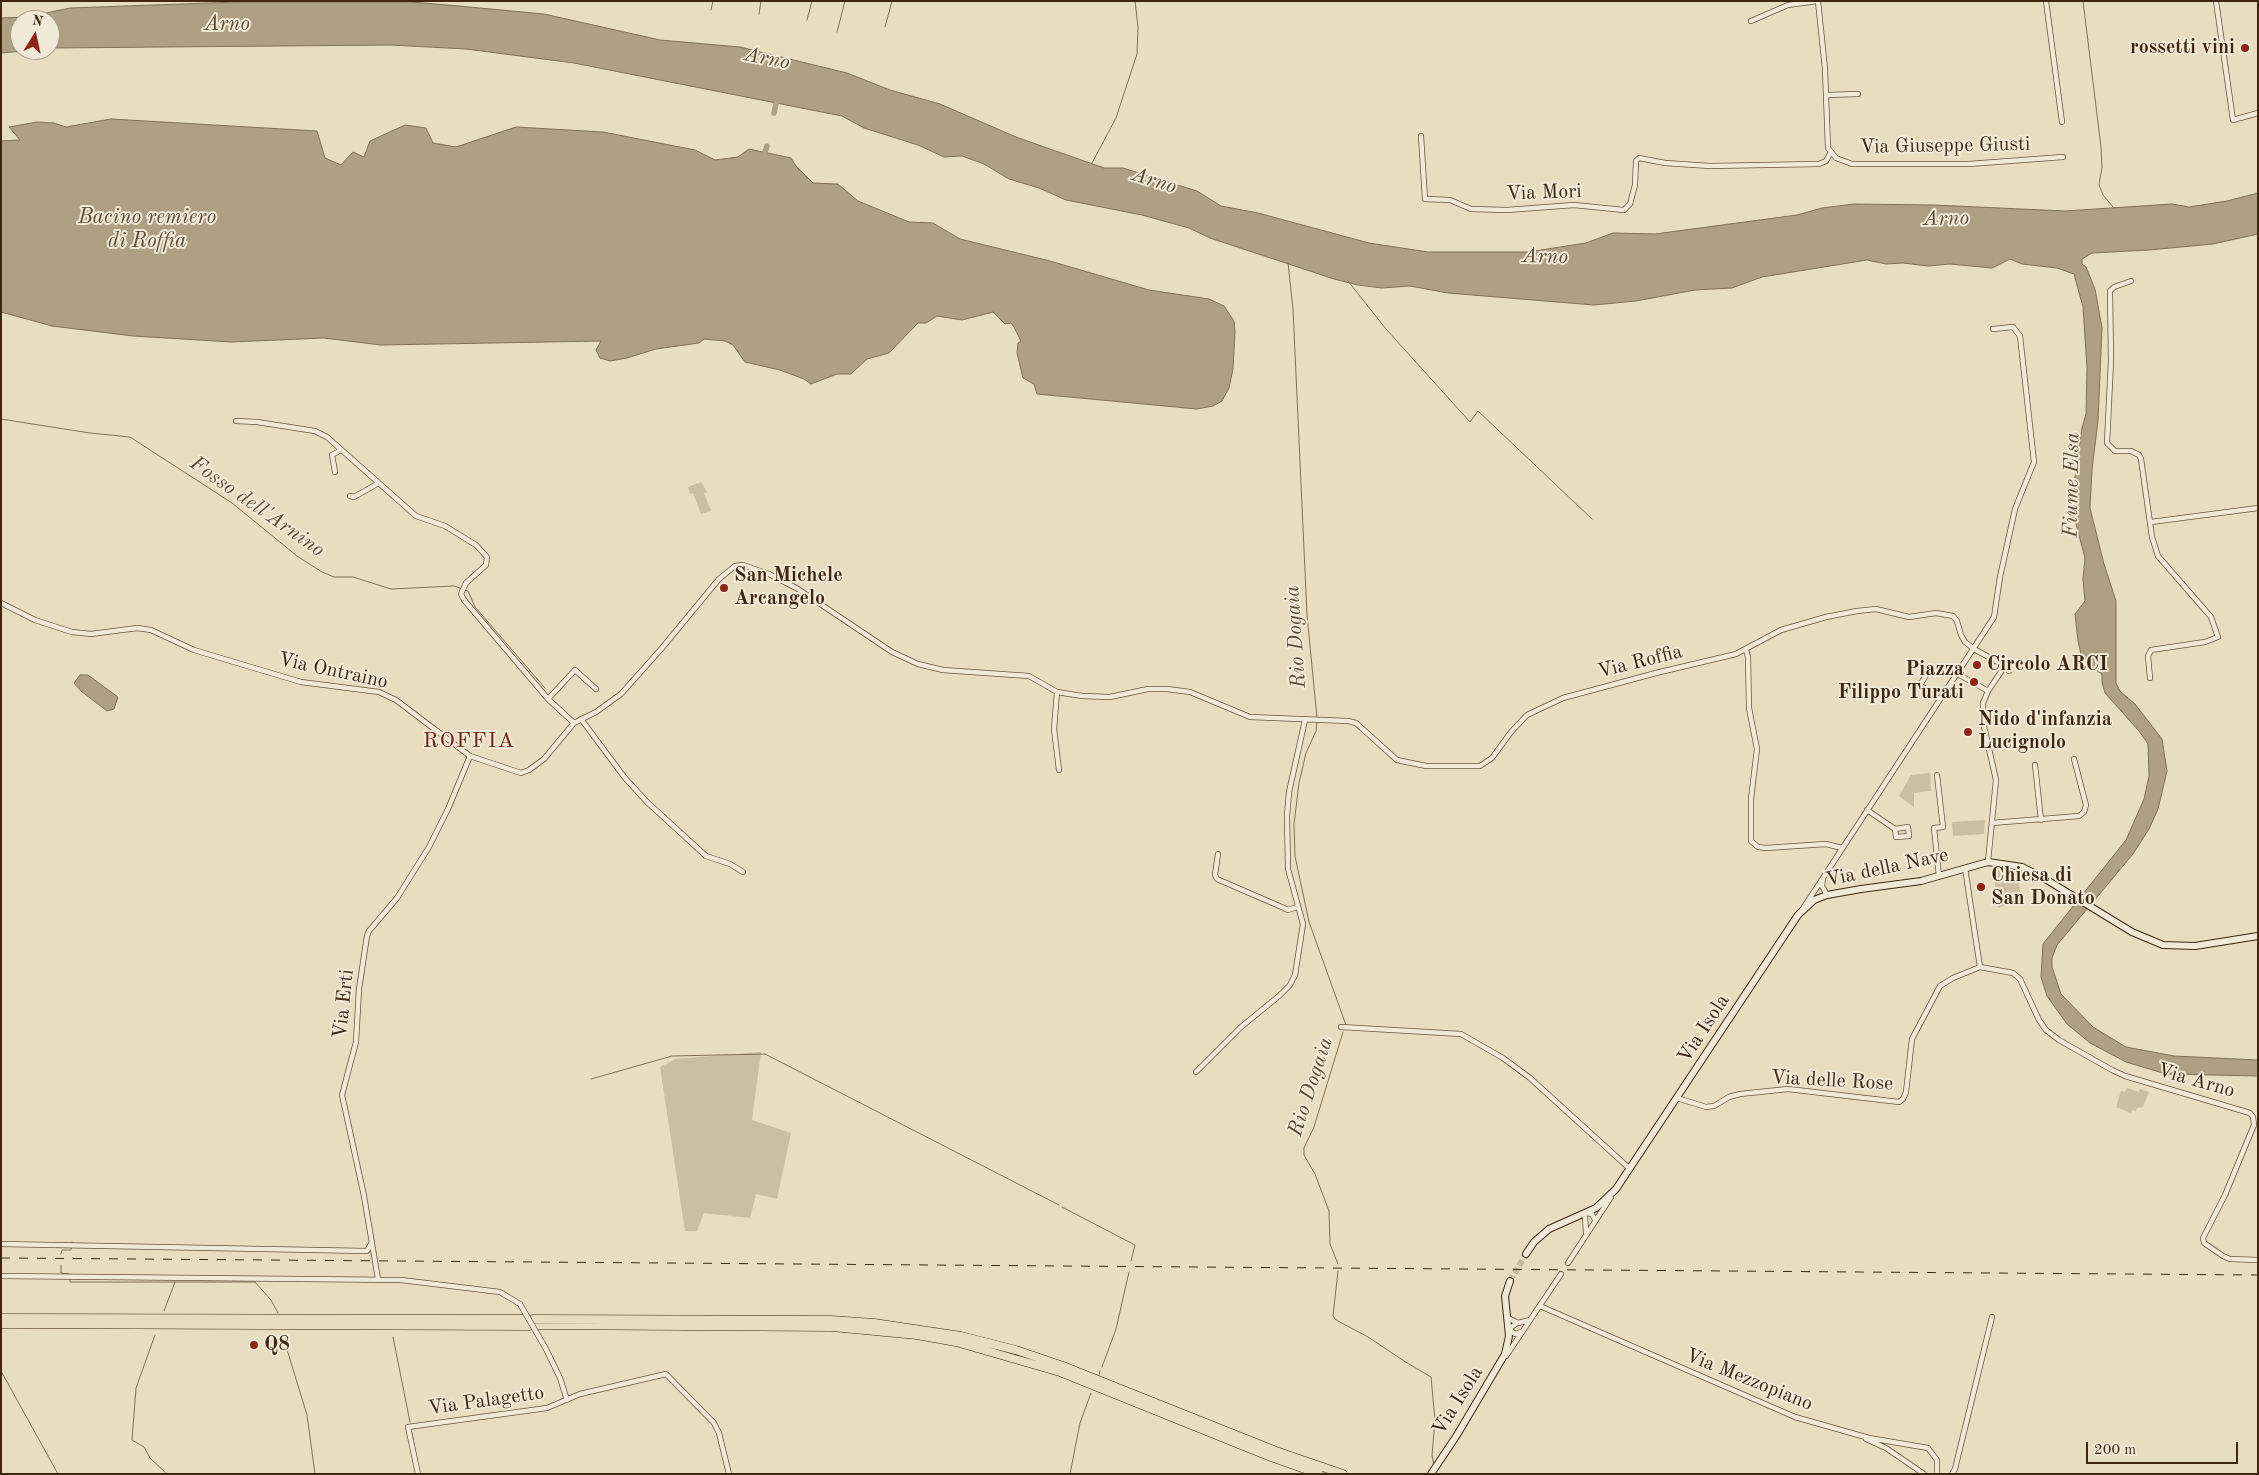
<!DOCTYPE html>
<style>
body{margin:0}
#map{position:relative;width:2259px;height:1475px;overflow:hidden;background:#e8ddc1;font-family:"Old Standard TT",serif}
canvas{display:block}
.frame{position:absolute;inset:0;border:2px solid #3d2710;pointer-events:none}
.north{position:absolute;left:10px;top:10px;width:50px;height:50px;box-sizing:border-box;background:#f0e9d7;border:1px solid #a89b87;border-radius:50%;rotate:10deg;font-size:14px;font-weight:700;line-height:20px;text-align:center;color:#3d2710}
.north::after{content:'';display:block;margin:auto;width:18px;height:22px;background:#8f2418;clip-path:polygon(50% 0,100% 100%,50% 72%,0 100%)}
.scale{position:absolute;left:2086px;top:1442px;width:152px;height:22px;box-sizing:border-box;border:2px solid #3d2710;border-top:0;padding-left:6px;font-size:15px;line-height:18px;white-space:nowrap;color:#3d2710;-webkit-text-stroke:4px #f0e9d7;paint-order:stroke}
</style>
<div id="map">
<canvas width="2259" height="1475"></canvas>
<div class="frame"></div>
<div class="north">N</div>
<div class="scale">200 m</div>
</div>
<script>
const ctx = document.querySelector('canvas').getContext('2d');
ctx.lineJoin = 'round';
function fillPath(path, color) {
  ctx.fillStyle = color;
  ctx.fill(path, 'evenodd');
}
function shape(rows) {
  const path = new Path2D();
  for (const r of rows) {
    path.moveTo(r[0], r[1]);
    for (let i = 2; i < r.length; i += 2) path.lineTo(r[i], r[i + 1]);
  }
  return path;
}
function strokePath(path, color, width, dash) {
  ctx.strokeStyle = color;
  ctx.lineWidth = width;
  ctx.lineCap = dash ? 'butt' : 'round';
  ctx.setLineDash(dash || []);
  ctx.stroke(path);
}
function label(font, color, halo, rows, align = 'center') {
  ctx.font = font + ' "Old Standard TT",serif';
  ctx.lineWidth = 4;
  ctx.setLineDash([]);
  ctx.textBaseline = 'middle';
  ctx.strokeStyle = halo;
  ctx.fillStyle = color;
  for (const [text, x, y, turn = 0] of rows) {
    ctx.save();
    ctx.translate(x, y);
    ctx.rotate((+turn || 0) * Math.PI / 180);
    ctx.textAlign = isNaN(turn) ? turn : align;
    if (halo) ctx.strokeText(text, 0, 0);
    ctx.fillText(text, 0, 0);
    ctx.restore();
  }
}
fillPath(shape([
 [701,482,707,492,704,493,711,511,701,514,693,493,690,494,688,487],
 [1930,773,1931,791,1914,793,1914,807,1899,796,1911,775],
 [1985,820,1984,834,1953,836,1952,822],
 [1993,869,2018,872,2021,900,1998,908],
 [761,1052,752,1120,791,1133,777,1199,756,1194,750,1218,704,1213,697,1231,685,1231,660,1067,675,1059],
 [2127,1088,2139,1092,2140,1089,2149,1092,2143,1107,2137,1108,2136,1111,2132,1110,2131,1113,2116,1107,2121,1091,2125,1092]
]), '#cbbea3');
const water = shape([
 [237,2,411,2,448,5,544,14,660,40,740,47,847,73,890,90,940,104,1016,137,1104,168,1123,168,1197,191,1221,206,1258,213,1369,243,1428,252,1528,252,1586,243,1613,233,1655,234,1797,215,1822,208,1854,204,1934,205,2065,211,2172,204,2189,207,2227,201,2258,193,2258,234,2213,244,2149,250,2092,253,2082,259,2082,264,2086,267,2095,289,2102,328,2098,421,2092,469,2090,508,2104,564,2116,601,2116,683,2120,691,2135,704,2162,739,2167,771,2158,809,2149,829,2133,854,2057,945,2052,958,2052,967,2061,994,2093,1027,2126,1047,2174,1056,2258,1060,2258,1076,2166,1074,2126,1062,2090,1043,2067,1024,2047,996,2041,977,2043,944,2126,840,2144,799,2149,776,2148,744,2139,731,2105,693,2102,682,2102,674,2094,669,2082,658,2078,641,2075,614,2085,601,2083,579,2085,558,2071,505,2082,428,2086,414,2087,368,2083,307,2074,274,2057,268,2022,264,2010,259,1992,268,1950,264,1928,266,1903,263,1886,264,1867,260,1762,277,1732,288,1695,290,1636,301,1594,305,1448,293,1410,286,1382,288,1358,285,1334,279,1210,238,1189,228,1142,215,1066,200,1039,188,1009,179,984,164,962,156,944,157,918,145,864,128,842,116,574,63,466,49,391,45,50,48,50,20,20,20,20,50,36,50,1,53,1,18,27,17,70,8,237,2],
 [111,119,317,131,325,158,341,165,353,152,364,157,370,141,405,125,426,128,433,143,456,147,516,127,603,132,695,150,715,160,738,157,749,149,791,158,796,166,813,183,838,184,858,201,909,222,933,223,960,239,1050,261,1149,290,1209,299,1224,306,1234,321,1235,331,1233,369,1229,388,1222,401,1213,406,1197,409,1037,394,1034,384,1023,378,1017,353,1018,343,1021,341,1014,327,1011,323,1005,324,993,312,962,320,937,316,926,323,918,323,889,353,867,359,851,374,837,374,811,384,804,379,780,370,745,362,733,345,725,341,704,339,699,343,656,349,627,358,610,361,600,358,596,350,601,341,381,345,324,338,231,342,133,336,52,326,1,312,1,141,20,140,9,127,37,122,54,123,66,127,111,119],
 [80,675,88,675,118,697,114,709,107,711,81,691,74,683,80,675]
]);
fillPath(water, '#ae9f85');
strokePath(water, '#816f56', 1);
strokePath(shape([
 [2083,1,2101,147,2102,167,2099,185,2103,195,2113,207],
 [711,10,713,1],
 [759,14,761,1],
 [807,20,812,1],
 [885,27,892,1],
 [837,32,845,1],
 [1092,163,1116,118,1137,54,1138,27,1135,1],
 [1288,263,1293,309,1307,615,1317,718],
 [1348,281,1386,329,1470,422,1478,411,1592,519],
 [1,419,90,433,130,437,232,503,297,556,322,572,334,577,353,577,391,589,454,586,460,588],
 [464,590,468,591,475,607,545,688],
 [1317,722,1316,731,1306,753,1299,783,1294,824,1295,856,1309,922,1346,1025],
 [591,1079,672,1056,765,1054,1059,1205],
 [1062,1207,1135,1245,1131,1261],
 [61,1254,62,1250,71,1250,72,1242],
 [1338,1264,1330,1244,1329,1211,1315,1174,1304,1155,1304,1148,1314,1127,1343,1032],
 [61,1265,61,1273,69,1274,69,1275],
 [1338,1271,1333,1316,1336,1320,1368,1337,1404,1361,1431,1377,1435,1420,1432,1455,1434,1466],
 [70,1279,70,1282,255,1282,271,1300,278,1313],
 [164,1311,175,1282],
 [155,1335,136,1388,132,1440,144,1447,150,1458,167,1474],
 [393,1337,410,1422],
 [285,1343,307,1415,315,1474],
 [1102,1367,1116,1329,1129,1272],
 [1,1371,58,1474],
 [1099,1375,1100,1371],
 [412,1433,417,1461],
 [1070,1474,1080,1423,1091,1393]
]), '#816f56', 1);
strokePath(shape([
 [774,113,776,104],
 [765,152,767,146]
]), '#ae9f85', 5.5);
strokePath(shape([
 [1510,1281,1526,1254]
]), '#c6b99e', 6, [6, 3]);
const street = shape([
 [1818,1,1825,69,1828,148,1836,158,1852,164,1969,164,2063,157],
 [2046,1,2062,122],
 [2216,1,2233,120,2258,113],
 [1751,21,1788,5,1817,1],
 [1826,95,1858,94],
 [1421,136,1425,199,1450,200,1471,209,1507,210,1574,205,1624,210,1630,204,1635,185,1636,161,1639,158,1665,163,1710,166,1819,164,1826,161,1831,152],
 [2131,281,2114,287,2110,291,2111,361,2107,443,2115,451,2131,451,2139,455,2141,459,2152,537,2158,556,2211,617,2218,637,2205,642,2151,650,2148,656,2150,678],
 [236,421,257,422,315,431,327,437,416,516,445,526,476,545,487,557,486,565,466,583,461,594,464,600,548,699,574,723],
 [335,472,332,455,341,450],
 [350,496,354,497,377,484],
 [2151,522,2258,508],
 [1,603,35,620,72,632,91,634,137,628,151,630,194,650,301,682,379,692,396,700,470,756,521,773,529,770,544,759,574,723,596,712,621,694,662,648,719,579,735,566,743,565,769,574,798,589,892,652,918,664,943,670,1029,676,1057,692,1082,696,1110,697,1148,689,1167,689,1190,692,1250,717,1348,721,1356,723,1397,760,1426,766,1480,766,1492,758,1511,732,1527,715,1563,698,1656,673,1736,654,1781,630,1826,617,1857,611,1876,609,1909,617,1936,613,1953,616,1957,621,1961,635,1965,642,1974,649,2005,666,2009,671],
 [1746,650,1748,657,1749,708,1757,749,1751,799,1751,841,1758,847,1766,848,1826,844,1842,848],
 [1930,669,1920,685,1939,699],
 [1956,673,1988,691],
 [1057,692,1054,729,1059,770],
 [548,699,575,670,596,689],
 [581,719,625,778,647,802,706,856,730,864,743,872],
 [2035,765,2041,820],
 [1937,775,1943,827,1934,828,1939,876],
 [1867,810,1895,829,1908,827,1909,836,1896,837,1895,829],
 [1992,823,2079,816,2084,812,2086,805,2074,759],
 [1218,854,1215,875,1217,879,1284,908,1288,910,1297,907],
 [1988,862,1996,780,1983,722,1983,703,1988,691,2005,666],
 [1823,878,1822,886,1827,895],
 [1802,910,1994,617,2000,577,2015,509,2034,462,2020,336,2013,327,1993,329],
 [1980,967,2013,973,2020,979,2039,1020,2046,1030,2059,1040,2112,1070,2125,1076,2250,1113,2253,1117,2254,1125,2225,1195,2203,1238,2204,1243,2223,1256,2230,1259,2258,1260],
 [1341,1027,1461,1034,1503,1058,1530,1078,1630,1169],
 [1196,1072,1241,1027,1279,996,1290,985,1295,975,1303,924,1288,869,1287,816,1289,792,1305,720],
 [1677,1098,1706,1107,1714,1106,1729,1097,1740,1094,1788,1089,1899,1102,1903,1099,1906,1092,1912,1039,1940,986,1953,978,1980,967,1965,868],
 [1586,1233,1585,1215,1587,1213,1592,1214,1595,1220],
 [1,1244,367,1251,372,1242],
 [1568,1263,1611,1197],
 [1,1276,401,1280,500,1292,520,1304],
 [378,1279,364,1196,342,1095,356,1042,359,989,367,936,369,931,397,898,429,847,448,809,470,756],
 [1540,1306,1795,1417,1869,1438,1928,1448,1937,1460,1937,1474],
 [1508,1318,1518,1323,1530,1320],
 [1517,1323,1509,1329,1515,1334,1521,1332],
 [546,1349,560,1378,567,1400],
 [1506,1356,1561,1274],
 [1866,1439,1886,1448,1924,1474],
 [418,1474,408,1427,547,1408,580,1394,666,1374,714,1423,719,1433,729,1474],
 [1952,1474,1955,1469,1992,1317]
]);
const secondary = shape([
 [1526,1254,1534,1242,1549,1229,1596,1208,1616,1189,1798,915,1814,900,1827,895,1861,889,1921,881,1988,862,2022,867,2042,877,2132,932,2163,945,2195,946,2258,936],
 [1431,1474,1457,1435,1505,1354,1509,1336,1505,1296,1510,1281]
]);
const highway = shape([
 [1,1318,525,1319],
 [533,1319,831,1320,874,1323,961,1336,1016,1350,1063,1366,1276,1451,1343,1474],
 [1,1324,529,1326],
 [537,1325,832,1327,917,1335,956,1342,1060,1372,1271,1457,1319,1474]
]);
strokePath(street, '#68543c', 6);
strokePath(secondary, '#3d2710', 8);
strokePath(highway, '#3d2710', 9);
strokePath(street, '#f0e9d7', 4.5);
strokePath(secondary, '#f0e9d7', 6);
strokePath(highway, '#e8ddc1', 8);
strokePath(shape([
 [1,1258,2258,1275]
]), '#3d2710', 1, [9, 9]);
const streetBridge = shape([
 [520,1304,546,1349]
]);
strokePath(streetBridge, '#68543c', 6, []);
strokePath(streetBridge, '#f0e9d7', 4.5);
for (const [x, y, r, color] of [
 [2245,48,5,"#8f2418"],
 [724,588,5,"#8f2418"],
 [1977,665,5,"#8f2418"],
 [1974,682,5,"#8f2418"],
 [1968,732,5,"#8f2418"],
 [1981,887,5,"#8f2418"],
 [254,1345,5,"#8f2418"]
]) {
  const dot = new Path2D();
  dot.arc(x, y, r, 0, 2 * Math.PI);
  ctx.fillStyle = color;
  ctx.fill(dot);
  strokePath(dot, '#f0e9d7', 2);
}
label('bold 20px', '#3d2710', '#f0e9d7', [
 ["rossetti vini",2235,48,"right"],
 ["San Michele",734,576],
 ["Arcangelo",734,599],
 ["Circolo ARCI",1987,665],
 ["Piazza",1964,670,"right"],
 ["Filippo Turati",1964,693,"right"],
 ["Nido d'infanzia",1978,720],
 ["Lucignolo",1978,743],
 ["Chiesa di",1991,876],
 ["San Donato",1991,899],
 ["Q8",264,1345]
], 'left');
label('20px', '#3d2710', '#f0e9d7', [
 ["Via Giuseppe Giusti",1945,146,-1],
 ["Via Mori",1544,193,-2],
 ["Via Roffia",1640,662,-14],
 ["Via Ontraino",333,671,12],
 ["Via della Nave",1887,868,-12],
 ["Via Erti",344,1004,-84],
 ["Via Isola",1704,1029,-57],
 ["Via delle Rose",1832,1081,3],
 ["Via Arno",2196,1081,16],
 ["Via Mezzopiano",1749,1380,22],
 ["Via Palagetto",486,1401,-8],
 ["Via Isola",1458,1401,-58]
]);
label('italic 21px', '#5f4b33', '#f0e9d7', [
 ["Arno",227,24],
 ["Arno",767,59,11],
 ["Arno",1154,181,17],
 ["Bacino remiero",147,217],
 ["di Roffia",147,241],
 ["Arno",1946,219,-1],
 ["Arno",1545,257,1],
 ["Fiume Elsa",2072,485,-89],
 ["Fosso dell'Arnino",257,507,35],
 ["Rio Dogaia",1296,637,-94],
 ["Rio Dogaia",1311,1087,-72]
]);
ctx.letterSpacing = '1px';
label('22px', '#7a1f14', '#f0e9d7', [
 ["ROFFIA",469,741]
]);
ctx.letterSpacing = '0px';
</script>
